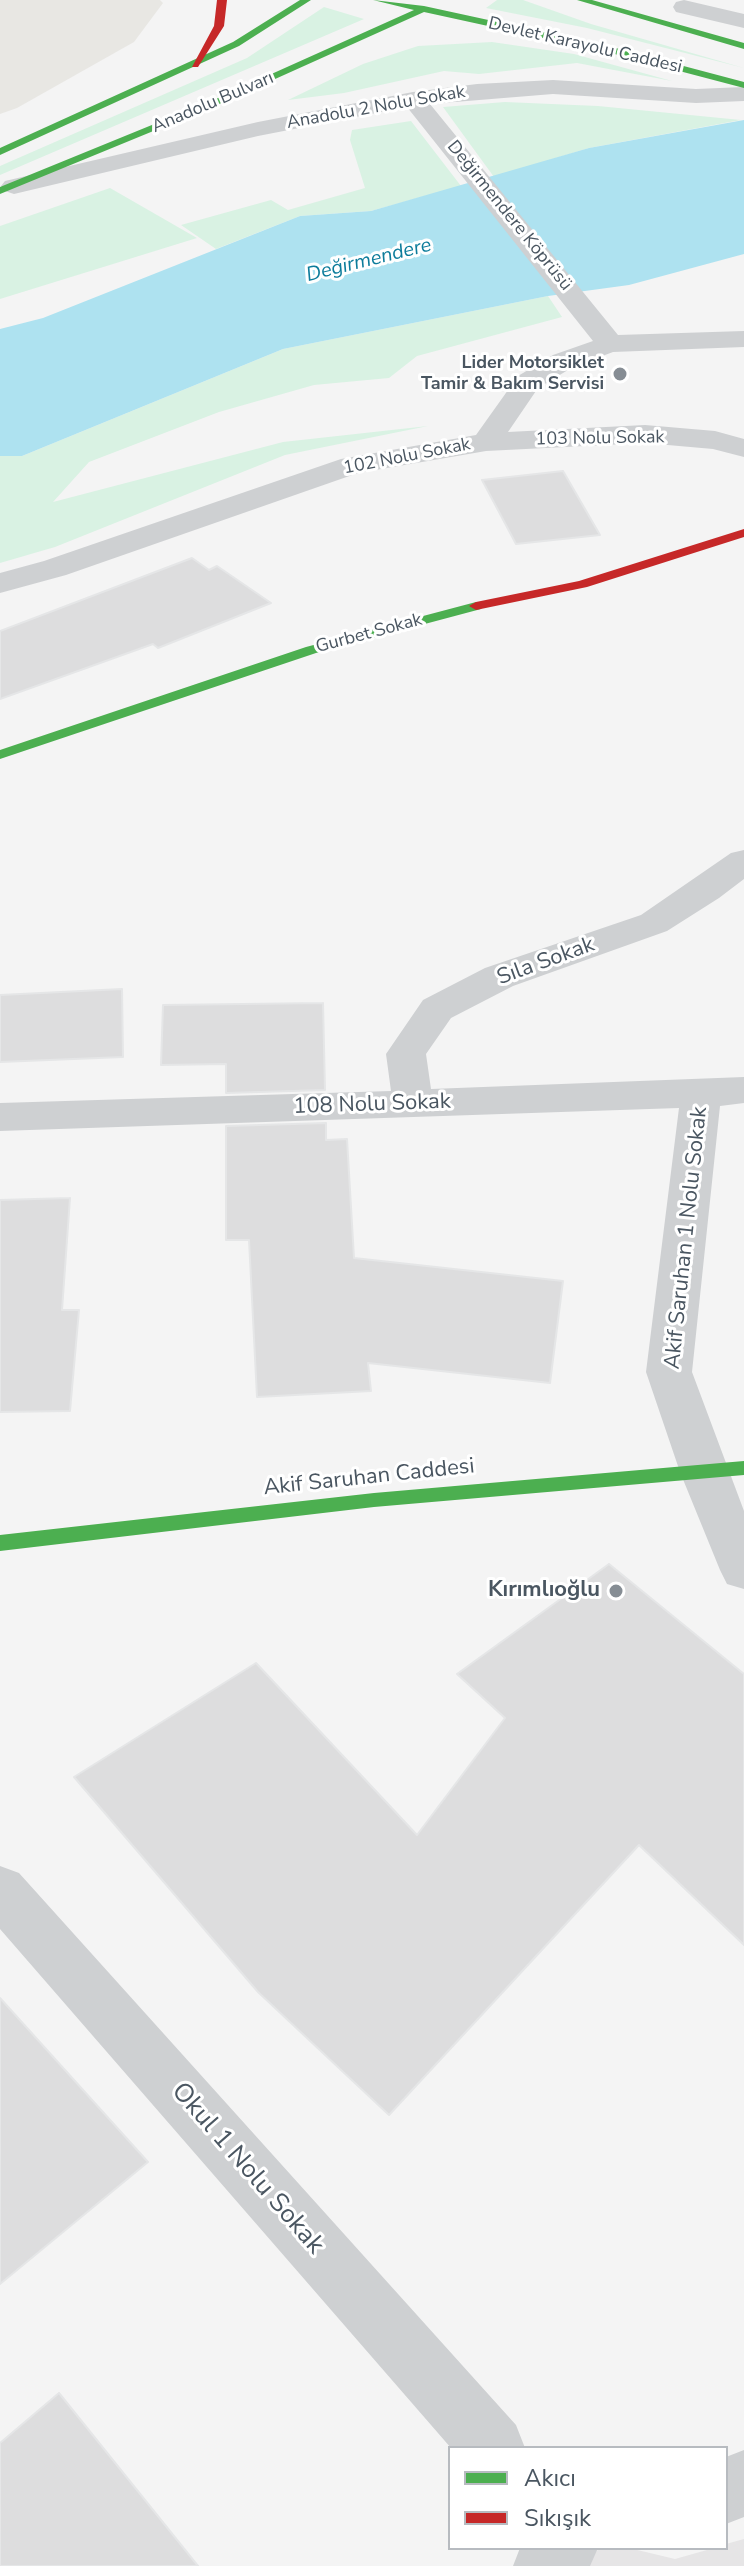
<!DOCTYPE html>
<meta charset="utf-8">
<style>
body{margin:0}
#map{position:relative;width:744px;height:2566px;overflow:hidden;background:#f4f4f4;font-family:"Nunito Sans",sans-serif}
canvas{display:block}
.legend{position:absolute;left:448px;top:2446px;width:280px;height:104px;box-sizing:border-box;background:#fff;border:2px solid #b7bbc0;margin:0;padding:10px 14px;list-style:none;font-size:24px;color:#4a5661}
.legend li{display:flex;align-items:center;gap:16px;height:40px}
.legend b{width:40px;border:2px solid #b7bbc0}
</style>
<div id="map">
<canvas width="744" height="2566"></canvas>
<ul class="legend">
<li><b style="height:10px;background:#4caf50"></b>Akıcı</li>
<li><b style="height:10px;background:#c62828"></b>Sıkışık</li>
</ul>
</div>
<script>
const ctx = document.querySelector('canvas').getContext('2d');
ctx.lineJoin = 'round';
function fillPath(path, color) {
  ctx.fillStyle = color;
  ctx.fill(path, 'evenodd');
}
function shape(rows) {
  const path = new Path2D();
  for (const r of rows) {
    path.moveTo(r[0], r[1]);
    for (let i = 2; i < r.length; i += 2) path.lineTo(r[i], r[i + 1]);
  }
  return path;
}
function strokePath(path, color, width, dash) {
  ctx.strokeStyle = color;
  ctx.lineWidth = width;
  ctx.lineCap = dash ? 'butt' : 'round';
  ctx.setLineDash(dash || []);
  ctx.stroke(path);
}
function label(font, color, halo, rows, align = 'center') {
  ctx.font = font + ' "Nunito Sans",sans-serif';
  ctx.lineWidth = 6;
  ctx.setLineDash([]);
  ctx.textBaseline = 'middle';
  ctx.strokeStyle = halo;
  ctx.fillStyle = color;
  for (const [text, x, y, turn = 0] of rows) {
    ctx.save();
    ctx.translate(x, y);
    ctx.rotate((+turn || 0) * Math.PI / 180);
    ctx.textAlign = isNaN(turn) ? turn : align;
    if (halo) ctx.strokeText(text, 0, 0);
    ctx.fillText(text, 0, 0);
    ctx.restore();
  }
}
fillPath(shape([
 [0,0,160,0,163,3,134,42,17,108,0,114]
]), '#e8e7e3');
fillPath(shape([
 [744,2539,744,2566,580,2566,600,2548,629,2548,675,2559,714,2548,726,2548,726,2544]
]), '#e6e5e6');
fillPath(shape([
 [497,0,523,0,591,24,744,68,587,28,486,8],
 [324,7,364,19,0,175,0,166,247,58],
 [492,42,574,54,672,81,577,63,479,74,444,71,344,93,288,100,363,64,418,46],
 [505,102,598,106,741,120,589,148,494,177,443,107],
 [411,121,461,186,371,211,300,216,216,249,181,225,271,200,288,210,365,188,350,140,352,130],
 [110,188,197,238,0,299,0,226],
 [548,296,562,317,417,356,389,378,314,385,219,412,89,462,53,502,283,442,428,426,285,455,55,547,0,563,0,456,22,456,283,349]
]), '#d9f2e3');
fillPath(shape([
 [744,120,744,254,629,285,548,296,283,349,22,456,0,456,0,329,43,318,300,216,371,211,589,148]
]), '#aee2f0');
const building = shape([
 [563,471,600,535,516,544,482,480,563,471],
 [192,558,209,570,217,566,271,603,158,648,153,644,0,699,0,631,192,558],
 [122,989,123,1057,0,1062,0,995,122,989],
 [323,1003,325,1090,226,1093,226,1064,161,1065,163,1005,323,1003],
 [326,1123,326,1140,347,1139,354,1258,563,1281,550,1383,368,1363,371,1391,257,1397,249,1240,226,1240,226,1126,326,1123],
 [70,1198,62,1310,79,1310,70,1411,0,1412,0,1200,70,1198],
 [609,1564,744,1674,744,1945,639,1845,389,2115,258,1992,74,1777,256,1663,417,1835,505,1718,457,1674,609,1564],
 [0,1998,148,2162,0,2284,0,1998],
 [59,2393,198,2566,0,2566,0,2443,59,2393]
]);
fillPath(building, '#ddddde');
strokePath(building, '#e5e6e7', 2);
fillPath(shape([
 [684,0,744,14,744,28,676,12,673,7,676,2,684,0],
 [553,80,696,89,744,87,744,101,696,103,553,94,430,104,618,335,744,331,744,347,613,352,573,367,538,388,508,432,645,425,715,431,744,439,744,457,713,449,645,443,486,451,358,473,66,575,0,593,0,573,44,561,341,459,476,435,518,376,553,355,593,341,407,107,258,136,14,194,5,191,1,186,5,181,258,122,413,92,477,84,553,80],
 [744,850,744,879,719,898,667,931,513,986,451,1018,426,1054,431,1089,744,1077,744,1103,720,1106,692,1372,744,1511,744,1589,727,1584,720,1570,680,1472,646,1372,679,1108,0,1131,0,1103,391,1091,386,1054,423,1000,485,968,641,915,731,853,744,850],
 [0,1866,19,1873,516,2425,525,2448,451,2448,0,1929,0,1866],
 [744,2450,744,2517,726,2524,726,2457,744,2450],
 [520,2548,598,2548,590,2566,513,2566,520,2548]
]), '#ced0d2');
fillPath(shape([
 [300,0,311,0,239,46,0,155,0,148,233,42,300,0],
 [373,0,424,6,608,46,744,82,744,88,607,52,424,12,224,102,0,194,0,187,218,98,414,10,373,0],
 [577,0,592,0,744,43,744,49,577,0],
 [476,602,483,606,481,609,316,653,0,759,0,750,306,647,476,602],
 [744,1461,744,1475,374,1507,0,1551,0,1535,374,1493,744,1461]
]), '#4caf50');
fillPath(shape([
 [217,0,227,0,224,26,198,67,192,67,214,26,217,0],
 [744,529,744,537,587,587,476,610,469,606,476,602,579,581,744,529]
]), '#c62828');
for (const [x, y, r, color] of [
 [620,374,8,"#868d94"],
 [616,1591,8,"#868d94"]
]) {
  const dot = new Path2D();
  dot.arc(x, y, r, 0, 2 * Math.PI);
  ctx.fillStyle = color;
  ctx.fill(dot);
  strokePath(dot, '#fff', 3);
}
label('18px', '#4a5661', '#fff', [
 ["Devlet Karayolu Caddesi",585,46,13],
 ["Anadolu Bulvarı",213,103,-23],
 ["Anadolu 2 Nolu Sokak",376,108,-10],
 ["Değirmendere Köprüsü",509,216,51],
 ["103 Nolu Sokak",600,439,-1],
 ["102 Nolu Sokak",407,457,-11],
 ["Gurbet Sokak",369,634,-15]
]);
label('bold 18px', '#4a5661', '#fff', [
 ["Lider Motorsiklet",604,364],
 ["Tamir & Bakım Servisi",604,385]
], 'right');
label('italic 20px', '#0c7c9b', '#fff', [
 ["Değirmendere",369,261,-14]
]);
label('22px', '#4a5661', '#fff', [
 ["Sıla Sokak",546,962,-20],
 ["108 Nolu Sokak",372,1105,-2],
 ["Akif Saruhan 1 Nolu Sokak",687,1238,-84],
 ["Akif Saruhan Caddesi",369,1478,-6]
]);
label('bold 22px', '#4a5661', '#fff', [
 ["Kırımlıoğlu",600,1591]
], 'right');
label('26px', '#4a5661', '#fff', [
 ["Okul 1 Nolu Sokak",247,2169,49]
]);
</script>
